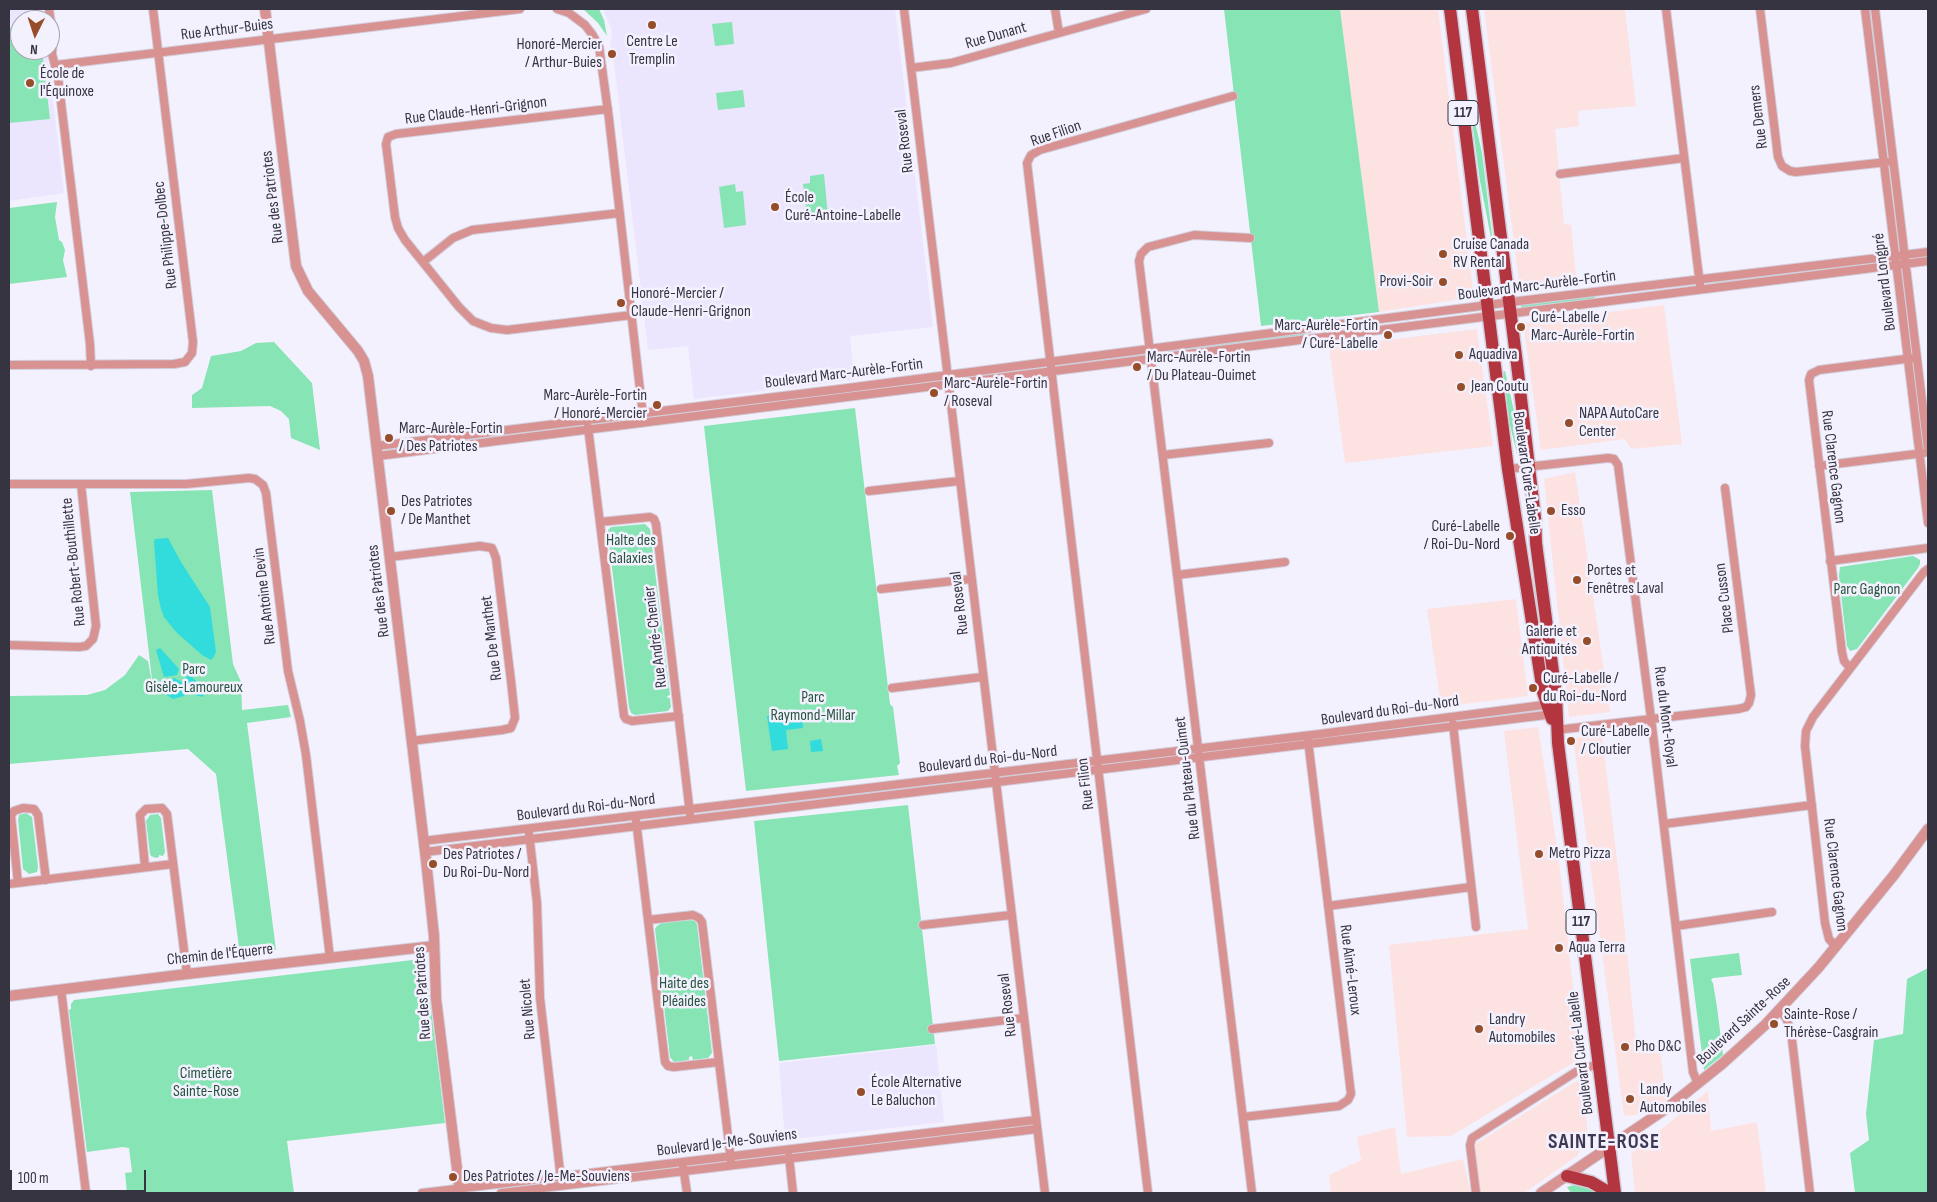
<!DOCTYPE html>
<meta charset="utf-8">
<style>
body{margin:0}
#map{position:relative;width:1937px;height:1202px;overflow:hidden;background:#f4f1ff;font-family:"Sofia Sans Condensed",sans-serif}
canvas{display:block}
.frame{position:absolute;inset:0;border:10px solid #373441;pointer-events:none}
.north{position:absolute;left:10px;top:10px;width:50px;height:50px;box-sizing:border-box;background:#f4f1ff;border:1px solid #a8a5b3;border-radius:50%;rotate:184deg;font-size:14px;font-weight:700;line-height:20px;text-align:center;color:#373441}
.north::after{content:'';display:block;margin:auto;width:18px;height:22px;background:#954e29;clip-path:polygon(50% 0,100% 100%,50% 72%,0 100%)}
.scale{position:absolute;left:10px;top:1170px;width:136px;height:22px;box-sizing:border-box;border:2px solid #373441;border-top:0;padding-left:6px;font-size:15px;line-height:18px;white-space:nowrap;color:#373441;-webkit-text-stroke:4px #f4f1ff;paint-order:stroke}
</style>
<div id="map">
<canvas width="1937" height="1202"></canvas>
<div class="frame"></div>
<div class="north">N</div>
<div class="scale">100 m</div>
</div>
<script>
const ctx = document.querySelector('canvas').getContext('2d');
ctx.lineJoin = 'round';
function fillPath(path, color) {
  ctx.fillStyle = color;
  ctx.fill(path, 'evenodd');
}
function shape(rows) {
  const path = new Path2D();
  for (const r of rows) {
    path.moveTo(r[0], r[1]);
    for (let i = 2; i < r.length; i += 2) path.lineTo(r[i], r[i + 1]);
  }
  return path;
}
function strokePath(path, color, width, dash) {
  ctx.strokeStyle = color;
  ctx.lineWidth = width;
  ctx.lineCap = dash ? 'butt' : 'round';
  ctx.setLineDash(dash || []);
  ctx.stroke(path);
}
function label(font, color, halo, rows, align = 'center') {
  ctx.font = font + ' "Sofia Sans Condensed",sans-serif';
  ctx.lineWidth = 5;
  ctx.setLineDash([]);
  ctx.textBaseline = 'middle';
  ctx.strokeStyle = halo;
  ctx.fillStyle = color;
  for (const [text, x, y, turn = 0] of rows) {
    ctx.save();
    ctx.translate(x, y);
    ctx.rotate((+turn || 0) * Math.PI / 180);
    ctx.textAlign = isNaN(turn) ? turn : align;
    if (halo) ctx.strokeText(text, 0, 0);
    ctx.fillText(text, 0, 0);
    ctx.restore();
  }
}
fillPath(shape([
 [1340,9,1438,9,1473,289,1461,299,1379,312],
 [1484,9,1625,9,1636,106,1578,111,1579,126,1555,129,1564,224,1571,225,1577,285,1523,291,1520,289],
 [1664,305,1682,444,1631,449,1625,439,1541,450,1523,323],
 [1477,329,1493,446,1345,463,1329,347],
 [1575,472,1610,712,1569,717,1544,479],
 [1516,599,1528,696,1441,707,1427,609],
 [1538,727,1558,853,1581,1058,1451,1136,1407,1137,1389,945,1528,929,1504,731],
 [1602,734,1621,893,1637,1052,1660,1049,1666,1100,1660,1106,1636,1115,1624,1116,1573,738],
 [1583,1077,1588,1136,1577,1156,1524,1193,1479,1193,1475,1144],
 [1708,1091,1711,1131,1757,1122,1766,1193,1635,1193,1631,1154],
 [1395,1127,1401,1174,1463,1159,1471,1193,1331,1193,1329,1175,1361,1160,1357,1137]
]), '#fde2e2');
fillPath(shape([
 [9,9,42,9,43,20,20,20,20,50,47,50,64,193,9,201],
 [603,9,895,9,933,327,850,336,854,380,694,399,688,346,648,350,614,63,610,42,612,37,611,28],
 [936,1045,944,1122,785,1140,779,1063]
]), '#ebe5fe');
fillPath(shape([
 [583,9,599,9,604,20,607,36,598,23],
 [1224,9,1340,9,1379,312,1261,326],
 [732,22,734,44,715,46,712,24],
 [20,27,20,50,42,50,50,119,9,123,9,28],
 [743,90,745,107,718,110,716,93],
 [1471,113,1473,113,1482,153,1493,243,1492,243,1480,181],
 [824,174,828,216,807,218,803,184,810,183,810,176],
 [735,184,736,192,743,191,746,225,724,228,719,187],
 [57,202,55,217,59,240,62,242,65,250,63,260,67,277,9,284,9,208],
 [1888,260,1888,263,1715,285,1715,282],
 [1595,296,1595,299,1521,308,1521,305],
 [1304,333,1305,336,1163,354,1162,351],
 [274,342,312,383,320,450,291,438,289,419,281,411,270,406,192,408,192,395,202,388,211,356,241,351,256,343],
 [1505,371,1516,420,1520,453,1517,454,1509,421,1503,372],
 [855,408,890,704,893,707,900,763,897,766,899,775,746,791,704,426],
 [212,490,233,664,241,682,242,710,288,705,291,717,247,723,276,950,240,955,216,774,188,749,9,764,9,696,87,695,105,690,125,675,139,655,148,661,153,688,130,492],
 [645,524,650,529,670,695,667,696,668,698,670,698,671,707,668,711,635,715,631,713,629,707,608,535,608,530,611,527],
 [1913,556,1920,560,1920,564,1918,568,1857,649,1850,651,1847,646,1839,576,1840,567],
 [908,805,935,1044,779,1061,754,821],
 [26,813,32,817,38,867,37,872,29,874,23,869,18,820,19,815],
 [158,814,161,818,165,852,163,856,159,855,159,857,156,858,151,856,150,854,146,821,150,815],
 [690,920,695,921,697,925,712,1053,708,1058,693,1060,692,1056,689,1057,689,1060,674,1062,670,1057,655,929,657,926,662,923],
 [1739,953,1742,975,1713,978,1711,980,1713,983,1717,1007,1723,1055,1704,1070,1690,959],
 [421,959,425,963,426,968,445,1123,287,1141,294,1193,127,1193,125,1173,132,1172,129,1148,123,1147,87,1152,69,1010,71,1009,71,1004,74,1000],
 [1928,968,1928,1193,1855,1193,1850,1153,1869,1140,1866,1114,1874,1040,1903,1034,1907,979],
 [1574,1185,1582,1185,1597,1193,1571,1193,1567,1187]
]), '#87e4b4');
fillPath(shape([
 [168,538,181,562,210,607,216,652,213,658,211,660,202,655,176,632,164,617,161,609,158,595,154,542,155,539],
 [160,648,179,669,177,675,164,677,156,650],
 [187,676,192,677,196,681,204,691,203,697,188,693,184,680],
 [174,678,184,683,186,692,184,696,173,699,168,696,165,692,164,682],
 [801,712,803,728,786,730,788,749,772,751,767,716],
 [821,739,823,751,811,752,810,741]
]), '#32dbdc');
const minor = shape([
 [49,9,53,37,52,54,58,77,90,344,91,366],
 [557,9,569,13,585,25,592,34,599,46,609,119,643,416],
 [904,9,1045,1193],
 [1055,9,1059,33],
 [1666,9,1700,285],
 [1760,9,1778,157,1782,166,1790,171,1796,172,1887,162],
 [1865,9,1928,523],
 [1875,9,1928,450],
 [56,65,520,9],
 [911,68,951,63,1146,9],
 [608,109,396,134,388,137,386,144,395,217,398,228,405,240,459,307,473,321,491,328,507,330,632,315],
 [1560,174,1684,158],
 [1250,238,1194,235,1148,247,1141,254,1139,261,1252,1193],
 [423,262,453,238,472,230,620,213],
 [9,365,174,364,185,362,192,353,193,342,153,9],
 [588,427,624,716,626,719,632,721,679,716],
 [377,446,840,389,1519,301,1928,252],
 [1163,455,1269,443],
 [378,456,1928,261],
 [1819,466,1924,453],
 [1508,469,1608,458,1614,459,1618,465,1652,726,1693,1072,1698,1084],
 [9,484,186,484,249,478,255,479,263,485,266,493,288,671,300,721,306,755,330,958],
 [869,491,959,481],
 [600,522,650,517,654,519,656,524,690,814],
 [390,557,480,546,492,548,496,558,511,681,515,718,511,728,502,730,411,741],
 [1830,561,1928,548],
 [1177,575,1285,562],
 [881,589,971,579],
 [9,645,79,647,86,646,93,639,96,626,81,484],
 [1850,668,1844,661,1842,652,1809,380,1811,374,1819,370,1913,358],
 [892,688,982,677],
 [1453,724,1476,927],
 [1556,730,1738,709,1746,707,1749,703,1751,695,1725,488],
 [636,820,665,1062,668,1066,674,1067,719,1062],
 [1664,824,1812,805],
 [529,833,537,903,540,998,561,1180],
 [423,841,1320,734,1551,704],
 [425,852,1554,714],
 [145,867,140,815,146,809,162,808,167,814,187,974],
 [18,883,11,816,14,811,23,808,34,809,38,815,46,880],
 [9,884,173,864],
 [1328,906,1471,887],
 [648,920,693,915,699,918,702,922,731,1161],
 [923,925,1011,915],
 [1676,926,1772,912],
 [1836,947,1829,939,1825,923,1805,746,1806,731,1813,717,1924,572,1928,569],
 [61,989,86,1193],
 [1779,1010,1786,1018,1791,1031,1810,1193],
 [932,1029,1023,1018],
 [1243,1117,1339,1106,1348,1100,1351,1094,1308,740],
 [789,1156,793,1193],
 [683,1166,687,1193],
 [422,1193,1036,1120],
 [501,1193,1037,1129],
 [1148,1193,1027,163,1031,155,1040,150,1233,96],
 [1476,1193,1470,1145,1472,1138,1582,1068,1599,1065]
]);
const tertiary = shape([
 [265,9,296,266,308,291,358,351,364,361,368,376,426,860,434,936,436,999,460,1193],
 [9,996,187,974,434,946],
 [1541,1193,1667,1108,1722,1064,1765,1025,1819,967,1894,875,1928,829]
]);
const primary = shape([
 [1450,9,1508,469,1543,692,1552,719],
 [1472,9,1517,364,1535,518,1536,543,1556,695,1558,743,1615,1193],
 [1567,1176,1591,1182,1610,1193]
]);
strokePath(minor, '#d2cfdd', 10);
strokePath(tertiary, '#d2cfdd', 12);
strokePath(primary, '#d2cfdd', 15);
strokePath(minor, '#d89291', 8);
strokePath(tertiary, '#d89291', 10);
strokePath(primary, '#b23540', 12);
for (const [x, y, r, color] of [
 [652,25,5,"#954e29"],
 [612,54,5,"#954e29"],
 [30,83,5,"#954e29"],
 [775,207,5,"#954e29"],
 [1443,254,5,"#954e29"],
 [1443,282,5,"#954e29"],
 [621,303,5,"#954e29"],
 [1521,327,5,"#954e29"],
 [1388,335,5,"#954e29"],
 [1459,355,5,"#954e29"],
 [1137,367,5,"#954e29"],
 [1461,387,5,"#954e29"],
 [934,393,5,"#954e29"],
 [657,405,5,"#954e29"],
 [1569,423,5,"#954e29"],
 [389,438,5,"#954e29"],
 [391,511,5,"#954e29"],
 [1551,511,5,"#954e29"],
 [1510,536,5,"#954e29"],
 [1577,580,5,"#954e29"],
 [1587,641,5,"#954e29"],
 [1533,688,5,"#954e29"],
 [1571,741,5,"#954e29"],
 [1539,854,5,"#954e29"],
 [433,864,5,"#954e29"],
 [1559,948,5,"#954e29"],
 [1774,1024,5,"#954e29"],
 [1479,1029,5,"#954e29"],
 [1625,1047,5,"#954e29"],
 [861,1092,5,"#954e29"],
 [1630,1099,5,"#954e29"],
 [453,1177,5,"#954e29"]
]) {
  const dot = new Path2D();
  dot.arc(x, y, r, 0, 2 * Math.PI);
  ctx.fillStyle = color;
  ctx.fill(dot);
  strokePath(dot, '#f4f1ff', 2);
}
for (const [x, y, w] of [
 [1463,113,30],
 [1581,922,30]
]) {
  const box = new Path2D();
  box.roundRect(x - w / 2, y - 12.5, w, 25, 4);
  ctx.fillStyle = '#f4f1ff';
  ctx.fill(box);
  strokePath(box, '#373441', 1);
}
label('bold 15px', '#373441', null, [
 ["117",1463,113],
 ["117",1581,922]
]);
label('16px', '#373441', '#f4f1ff', [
 ["Rue Arthur-Buies",227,30,-7],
 ["Rue Dunant",996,36,-16],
 ["Rue Claude-Henri-Grignon",476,111,-7],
 ["Rue Demers",1759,117,-97],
 ["Rue Filion",1056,134,-19],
 ["Rue Roseval",905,141,-97],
 ["Rue des Patriotes",273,197,-97],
 ["Rue Philippe-Dolbec",166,235,-97],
 ["Boulevard Longpré",1885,282,-97],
 ["Boulevard Marc-Aurèle-Fortin",1537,286,-7],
 ["Boulevard Marc-Aurèle-Fortin",844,374,-7],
 ["Rue Clarence Gagnon",1833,467,83],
 ["Boulevard Curé-Labelle",1526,473,82],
 ["Rue Robert-Bouthillette",74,562,-96],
 ["Rue des Patriotes",379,591,-97],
 ["Rue Antoine Devin",265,596,-97],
 ["Place Cusson",1725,598,-97],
 ["Rue Roseval",960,603,-97],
 ["Rue André-Chenier",656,637,-97],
 ["Rue De Manthet",492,638,-97],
 ["Boulevard du Roi-du-Nord",1390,711,-8],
 ["Rue du Mont-Royal",1665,717,83],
 ["Boulevard du Roi-du-Nord",988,760,-7],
 ["Rue du Plateau-Ouimet",1188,778,-97],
 ["Rue Filion",1086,784,-97],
 ["Boulevard du Roi-du-Nord",586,808,-7],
 ["Rue Clarence Gagnon",1835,875,83],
 ["Chemin de l'Équerre",220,955,-6],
 ["Rue Aimé-Leroux",1350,970,83],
 ["Rue des Patriotes",423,993,-94],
 ["Rue Roseval",1008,1005,-97],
 ["Rue Nicolet",528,1009,-95],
 ["Boulevard Sainte-Rose",1744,1021,-43],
 ["Boulevard Curé-Labelle",1581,1053,-97],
 ["Boulevard Je-Me-Souviens",727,1143,-7]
]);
label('16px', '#373441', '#f4f1ff', [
 ["Centre Le",652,42,"center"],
 ["Tremplin",652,60,"center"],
 ["Honoré-Mercier",602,45,"right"],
 ["/ Arthur-Buies",602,63,"right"],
 ["École de",40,74],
 ["l'Équinoxe",40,92],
 ["École",785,198],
 ["Curé-Antoine-Labelle",785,216],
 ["Cruise Canada",1453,245],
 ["RV Rental",1453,263],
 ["Provi-Soir",1433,282,"right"],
 ["Honoré-Mercier /",631,294],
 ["Claude-Henri-Grignon",631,312],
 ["Curé-Labelle /",1531,318],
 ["Marc-Aurèle-Fortin",1531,336],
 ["Marc-Aurèle-Fortin",1378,326,"right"],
 ["/ Curé-Labelle",1378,344,"right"],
 ["Aquadiva",1469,355],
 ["Marc-Aurèle-Fortin",1147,358],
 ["/ Du Plateau-Ouimet",1147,376],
 ["Marc-Aurèle-Fortin",944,384],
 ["/ Roseval",944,402],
 ["Jean Coutu",1471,387],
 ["Marc-Aurèle-Fortin",647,396,"right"],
 ["/ Honoré-Mercier",647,414,"right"],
 ["NAPA AutoCare",1579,414],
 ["Center",1579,432],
 ["Marc-Aurèle-Fortin",399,429],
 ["/ Des Patriotes",399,447],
 ["Des Patriotes",401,502],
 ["/ De Manthet",401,520],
 ["Esso",1561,511],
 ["Curé-Labelle",1500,527,"right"],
 ["/ Roi-Du-Nord",1500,545,"right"],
 ["Portes et",1587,571],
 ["Fenêtres Laval",1587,589],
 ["Galerie et",1577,632,"right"],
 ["Antiquités",1577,650,"right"],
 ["Curé-Labelle /",1543,679],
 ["du Roi-du-Nord",1543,697],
 ["Curé-Labelle",1581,732],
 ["/ Cloutier",1581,750],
 ["Metro Pizza",1549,854],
 ["Des Patriotes /",443,855],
 ["Du Roi-Du-Nord",443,873],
 ["Aqua Terra",1569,948],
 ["Sainte-Rose /",1784,1015],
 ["Thérèse-Casgrain",1784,1033],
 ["Landry",1489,1020],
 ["Automobiles",1489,1038],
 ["Pho D&C",1635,1047],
 ["École Alternative",871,1083],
 ["Le Baluchon",871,1101],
 ["Landy",1640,1090],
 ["Automobiles",1640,1108],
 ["Des Patriotes / Je-Me-Souviens",463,1177]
], 'left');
label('16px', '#27543e', '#f4f1ff', [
 ["Halte des",631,541],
 ["Galaxies",631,559],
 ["Parc Gagnon",1867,590],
 ["Parc",194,670],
 ["Gisèle-Lamoureux",194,688],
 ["Parc",813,698],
 ["Raymond-Millar",813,716],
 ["Haite des",684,984],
 ["Pléaides",684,1002],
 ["Cimetière",206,1074],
 ["Sainte-Rose",206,1092]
]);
ctx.letterSpacing = '1px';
label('bold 21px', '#3f3853', '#f4f1ff', [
 ["SAINTE-ROSE",1604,1143]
]);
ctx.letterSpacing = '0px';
</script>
